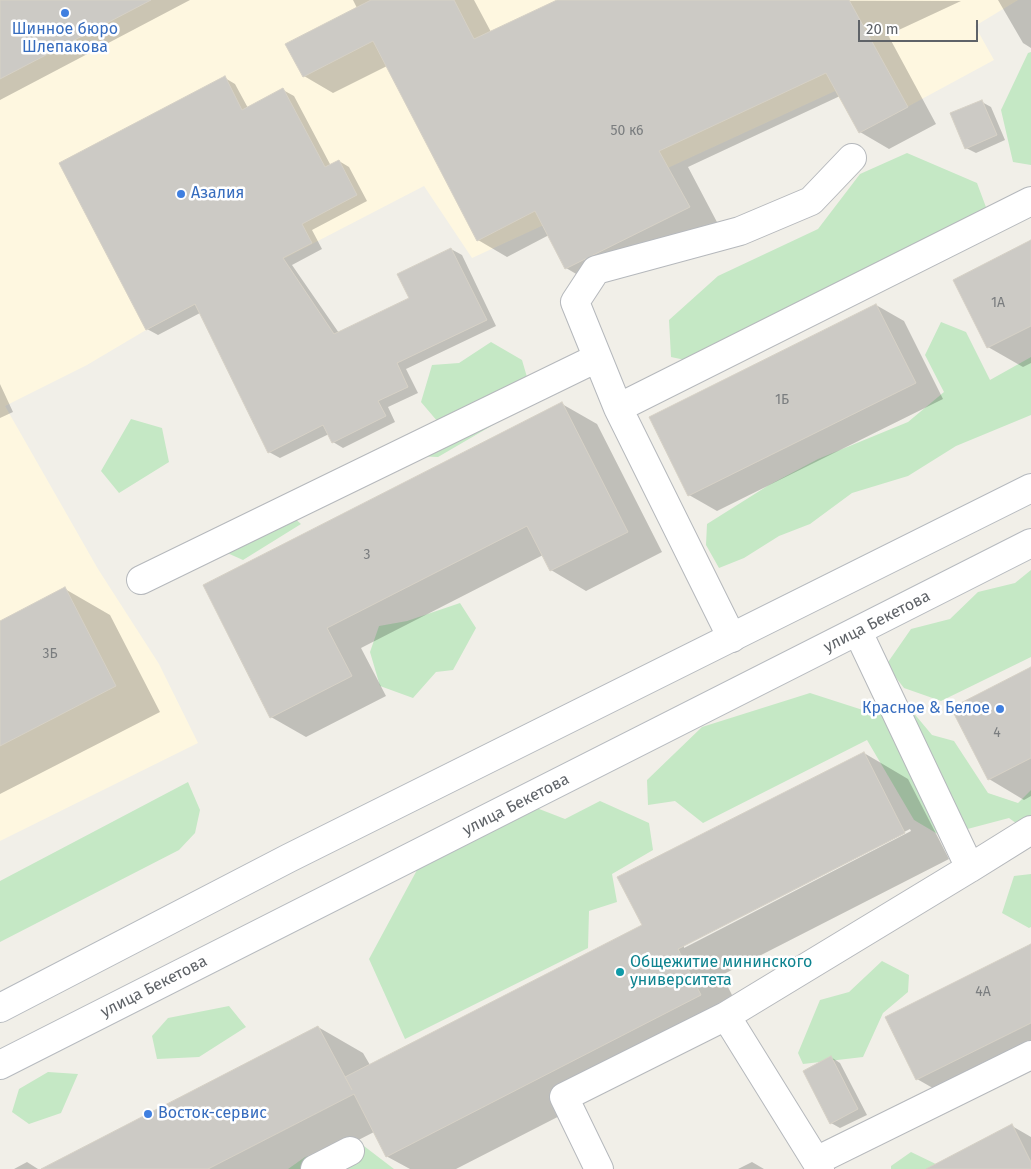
<!DOCTYPE html>
<meta charset="utf-8">
<style>
body{margin:0}
#map{position:relative;width:1031px;height:1169px;overflow:hidden;background:#f1efe8;font-family:"Fira Sans",sans-serif}
canvas{display:block}
.scale{position:absolute;left:858px;top:20px;width:120px;height:22px;box-sizing:border-box;border:2px solid #5f6368;border-top:0;padding-left:6px;font-size:15px;line-height:18px;white-space:nowrap;color:#5f6368;-webkit-text-stroke:4px #fff;paint-order:stroke}
</style>
<div id="map">
<canvas width="1031" height="1169"></canvas>
<div class="scale">20 m</div>
</div>
<script>
const ctx = document.querySelector('canvas').getContext('2d');
ctx.lineJoin = 'round';
function fillPath(path, color) {
  ctx.fillStyle = color;
  ctx.fill(path, 'evenodd');
}
function shape(rows) {
  const path = new Path2D();
  for (const r of rows) {
    path.moveTo(r[0], r[1]);
    for (let i = 2; i < r.length; i += 2) path.lineTo(r[i], r[i + 1]);
  }
  return path;
}
function strokePath(path, color, width, dash) {
  ctx.strokeStyle = color;
  ctx.lineWidth = width;
  ctx.lineCap = dash ? 'butt' : 'round';
  ctx.setLineDash(dash || []);
  ctx.stroke(path);
}
function label(font, color, halo, rows, align = 'center') {
  ctx.font = font + ' "Fira Sans",sans-serif';
  ctx.lineWidth = 5;
  ctx.setLineDash([]);
  ctx.textBaseline = 'middle';
  ctx.strokeStyle = halo;
  ctx.fillStyle = color;
  for (const [text, x, y, turn = 0] of rows) {
    ctx.save();
    ctx.translate(x, y);
    ctx.rotate((+turn || 0) * Math.PI / 180);
    ctx.textAlign = isNaN(turn) ? turn : align;
    if (halo) ctx.strokeText(text, 0, 0);
    ctx.fillText(text, 0, 0);
    ctx.restore();
  }
}
fillPath(shape([
 [0,0,1018,0,975,26,994,60,859,133,835,91,472,258,424,186,146,330,87,365,5,406,98,569,159,664,198,743,0,841]
]), '#fef7e0');
fillPath(shape([
 [1031,52,1031,165,1013,162,1001,110,1028,53],
 [907,153,977,183,993,226,918,269,870,266,821,318,723,368,671,357,669,320,718,276,818,229,860,174],
 [941,322,966,332,990,380,1031,357,1031,415,956,446,908,476,852,493,810,524,779,536,744,558,719,568,706,545,707,524,769,485,818,459,908,422,944,392,925,355],
 [491,342,522,360,534,401,438,457,413,456,438,422,421,402,432,365,459,363],
 [131,419,162,428,169,462,119,493,101,471],
 [286,511,301,524,243,560,225,552],
 [1031,570,1031,657,941,701,904,688,886,665,911,629,950,619,978,592,1015,583],
 [460,603,476,628,453,670,436,672,413,698,380,686,370,652,379,626,407,621],
 [810,693,869,712,902,699,932,735,954,741,988,793,1018,803,1031,790,1031,834,1009,818,941,836,914,820,867,740,703,823,675,801,648,805,647,780,702,727],
 [188,782,200,810,195,833,179,850,0,942,0,881],
 [600,801,649,823,653,850,612,874,617,902,589,911,588,948,405,1039,369,959,417,870,534,807,565,819],
 [1031,874,1031,927,1029,928,1002,913,1014,876],
 [882,961,909,975,908,992,883,1013,863,1057,803,1064,798,1053,820,1000,849,992],
 [229,1006,246,1027,199,1057,157,1059,152,1036,168,1018],
 [48,1072,78,1074,61,1113,29,1124,12,1112,19,1089],
 [360,1143,394,1169,288,1169,305,1157],
 [911,1152,940,1166,941,1169,891,1169,891,1166]
]), '#c5e8c5');
fillPath(shape([
 [0,0,190,0,0,100],
 [353,0,474,0,491,32,560,0,961,1,888,35,936,124,889,149,860,132,840,96,688,167,718,224,595,285,566,268,549,235,507,257,478,240,387,66,333,93,304,76,357,8],
 [998,0,1031,0,1031,48,1023,43],
 [225,78,235,84,248,108,283,90,294,96,331,166,339,161,349,167,367,201,312,230,322,249,292,265,339,333,411,299,451,249,462,255,496,326,406,369,418,393,388,407,395,422,343,448,333,442,329,434,280,458,269,452,200,313,158,335,147,329],
 [982,102,991,107,1005,140,976,153,966,148],
 [1031,242,1031,363,1023,367,988,347],
 [876,305,904,321,943,399,717,511,689,495],
 [0,384,13,412,0,418],
 [562,404,597,424,662,552,586,591,551,570,543,555,361,648,386,696,306,737,271,717,204,586],
 [65,589,110,615,160,712,0,794,0,622],
 [1031,669,1031,796,1024,800,989,779],
 [864,753,908,779,949,859,722,975,745,1021,456,1169,410,1169,386,1156,374,1132,302,1169,44,1169,318,1027,363,1053,370,1065,644,926],
 [910,829,911,831,684,948,684,945],
 [1031,946,1031,1060,952,1099,917,1079],
 [831,1057,840,1063,867,1115,840,1128,831,1123],
 [1012,1126,1031,1137,1031,1169,949,1169],
 [27,1162,38,1169,14,1169],
 [752,1162,764,1169,738,1169]
]), '#0003');
const building = shape([
 [0,0,151,0,0,79,0,0],
 [371,0,454,0,474,39,557,0,849,0,908,107,859,133,826,73,659,151,690,207,565,269,535,211,477,241,373,41,303,77,285,44,371,0],
 [225,76,242,110,283,88,325,167,339,160,357,195,302,224,312,243,283,258,334,334,409,298,397,274,451,248,487,320,397,363,408,387,378,401,386,416,332,443,323,425,268,453,195,304,146,330,59,163,225,76],
 [982,100,997,135,965,149,950,113,982,100],
 [1031,240,1031,326,987,348,953,280,1031,240],
 [876,304,916,383,688,496,649,417,876,304],
 [562,402,628,532,550,571,527,526,327,628,352,676,270,718,203,585,562,402],
 [65,587,116,686,0,746,0,621,65,587],
 [1031,667,1031,758,988,780,951,708,1031,667],
 [864,752,905,833,678,949,701,995,386,1157,354,1094,208,1169,41,1169,318,1026,352,1090,345,1077,642,925,617,877,864,752],
 [1031,944,1031,1023,916,1080,885,1017,1031,944],
 [831,1056,858,1109,830,1124,803,1071,831,1056],
 [1012,1124,1031,1162,1031,1169,926,1169,1012,1124]
]);
fillPath(building, '#cccac5');
strokePath(building, '#d6d1c6', 1);
const street = shape([
 [618,408,575,302,596,270,740,231,811,201,852,158],
 [141,580,597,358],
 [858,632,970,868,1031,830],
 [732,638,618,408,1031,201],
 [726,1016,816,1161],
 [315,1169,350,1151],
 [599,1169,564,1097,726,1016,970,868],
 [820,1169,816,1161,1031,1055]
]);
const secondary = shape([
 [0,1008,289,858,1031,488],
 [0,1065,1031,543]
]);
strokePath(street, '#b5b8bc', 30);
strokePath(secondary, '#b6babf', 30);
strokePath(street, '#fff', 28);
strokePath(secondary, '#fff', 28);
for (const [x, y, r, color] of [
 [65,13,5,"#3f7fe0"],
 [181,194,5,"#3f7fe0"],
 [1000,709,5,"#3f7fe0"],
 [620,972,5,"#0f9aa8"],
 [148,1114,5,"#3f7fe0"]
]) {
  const dot = new Path2D();
  dot.arc(x, y, r, 0, 2 * Math.PI);
  ctx.fillStyle = color;
  ctx.fill(dot);
  strokePath(dot, '#fff', 2);
}
label('14px', '#7a7d7f', null, [
 ["50 к6",627,131],
 ["1А",998,303],
 ["1Б",782,400],
 ["3",367,555],
 ["3Б",50,654],
 ["4",997,733],
 ["4А",983,992]
]);
label('16px', '#366cbe', '#fff', [
 ["Шинное бюро",65,30,"center"],
 ["Шлепакова",65,48,"center"],
 ["Азалия",191,194],
 ["Красное & Белое",990,709,"right"],
 ["Восток-сервис",158,1114]
], 'left');
label('16px', '#5f6368', '#fff', [
 ["улица Бекетова",877,622,-27],
 ["улица Бекетова",516,805,-27],
 ["улица Бекетова",154,987,-27]
]);
label('16px', '#0d838f', '#fff', [
 ["Общежитие мининского",630,963],
 ["университета",630,981]
], 'left');
</script>
